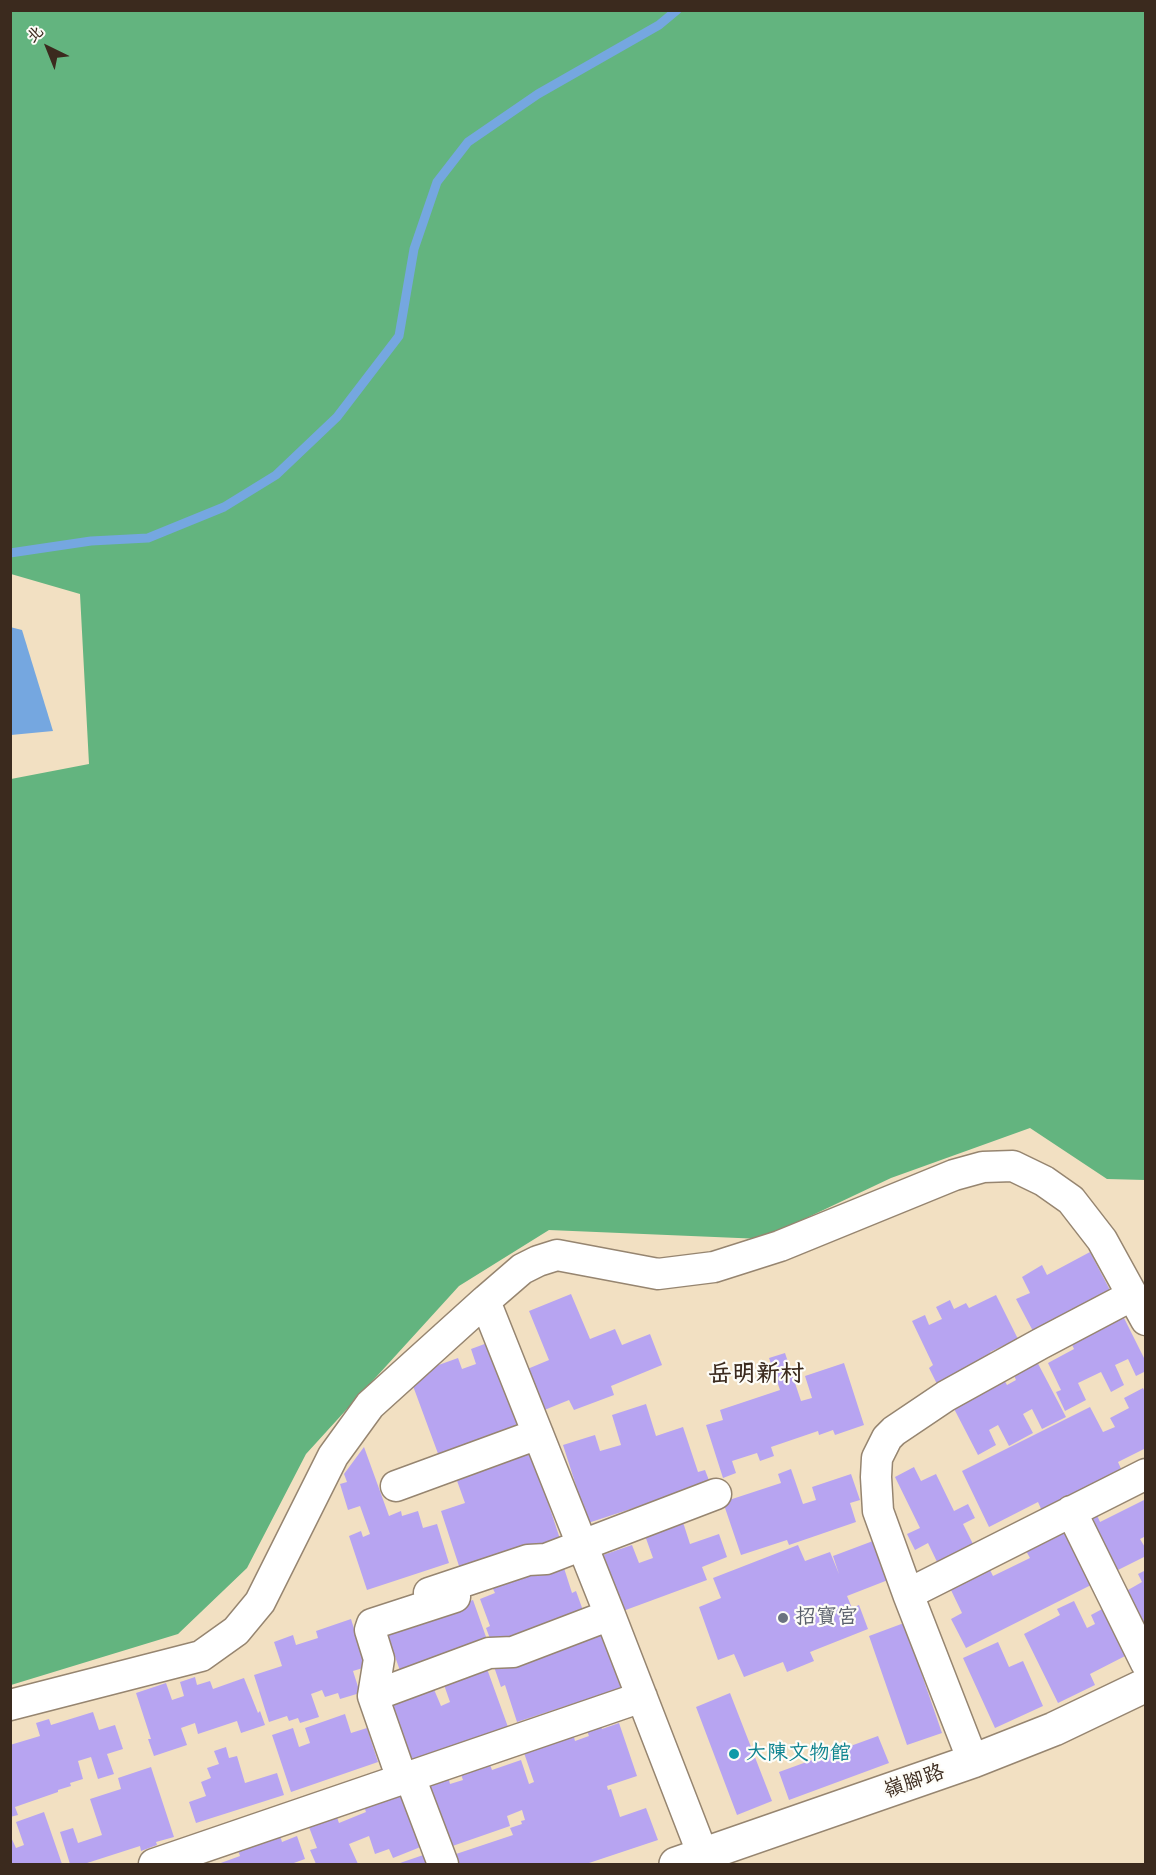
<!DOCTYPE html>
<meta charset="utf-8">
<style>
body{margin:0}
#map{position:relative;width:1156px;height:1875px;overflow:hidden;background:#f2e0c2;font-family:"Balsamiq Sans","LXGW WenKai TC",sans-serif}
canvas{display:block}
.frame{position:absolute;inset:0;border:12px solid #3b2a1e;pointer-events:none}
.north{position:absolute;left:18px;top:18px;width:60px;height:60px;-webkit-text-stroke:4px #fdfcf7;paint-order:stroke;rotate:317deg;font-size:16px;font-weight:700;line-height:24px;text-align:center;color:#3b2a1e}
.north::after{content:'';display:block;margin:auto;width:21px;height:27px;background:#3b2a1e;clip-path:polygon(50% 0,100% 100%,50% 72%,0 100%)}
</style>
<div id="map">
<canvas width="1156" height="1875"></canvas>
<div class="frame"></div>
<div class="north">北</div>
</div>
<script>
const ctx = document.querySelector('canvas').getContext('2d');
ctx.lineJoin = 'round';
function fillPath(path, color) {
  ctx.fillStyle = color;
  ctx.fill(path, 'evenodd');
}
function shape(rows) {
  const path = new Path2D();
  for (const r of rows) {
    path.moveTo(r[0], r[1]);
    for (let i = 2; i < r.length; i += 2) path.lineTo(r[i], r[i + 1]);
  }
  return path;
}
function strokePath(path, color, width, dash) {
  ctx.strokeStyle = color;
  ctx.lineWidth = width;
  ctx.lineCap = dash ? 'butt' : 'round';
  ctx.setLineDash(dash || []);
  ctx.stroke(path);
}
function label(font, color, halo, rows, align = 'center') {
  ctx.font = font + ' "Balsamiq Sans","LXGW WenKai TC",sans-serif';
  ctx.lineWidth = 4.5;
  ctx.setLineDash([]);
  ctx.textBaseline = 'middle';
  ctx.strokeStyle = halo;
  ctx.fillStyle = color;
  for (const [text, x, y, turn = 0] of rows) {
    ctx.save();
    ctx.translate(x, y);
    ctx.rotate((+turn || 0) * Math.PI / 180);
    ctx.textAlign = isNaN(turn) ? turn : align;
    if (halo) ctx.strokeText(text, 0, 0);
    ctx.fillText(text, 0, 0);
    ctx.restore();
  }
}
fillPath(shape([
 [11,11,1145,11,1145,1180,1107,1179,1030,1128,891,1178,762,1239,549,1230,459,1286,306,1454,247,1568,178,1634,11,1685,11,779,89,764,80,594,11,574]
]), '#63b47f');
fillPath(shape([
 [10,627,22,630,53,731,11,735]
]), '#75a7e0');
strokePath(shape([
 [10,553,91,541,148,538,224,507,276,475,337,417,399,336,414,249,437,182,468,142,538,94,659,25,677,10]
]), '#75a7e0', 9);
fillPath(shape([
 [1090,1252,1111,1292,1034,1333,1016,1299,1030,1293,1022,1277,1042,1265,1047,1275],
 [571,1294,590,1339,615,1329,622,1345,650,1334,662,1365,611,1386,614,1395,574,1410,569,1400,542,1411,525,1370,549,1360,529,1311],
 [996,1295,1018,1339,990,1352,996,1364,939,1388,929,1368,933,1365,912,1321,925,1315,929,1325,942,1319,936,1307,950,1300,954,1309,966,1303,969,1308],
 [1121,1312,1146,1362,1146,1371,1136,1376,1128,1359,1115,1365,1124,1385,1111,1392,1101,1372,1078,1383,1086,1400,1065,1411,1056,1392,1061,1390,1048,1363,1074,1349,1069,1338],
 [490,1342,521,1430,440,1459,413,1386,433,1367,458,1358,462,1369,476,1364,471,1349],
 [785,1353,801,1401,812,1398,805,1376,844,1363,864,1425,835,1435,833,1430,819,1435,818,1431,771,1447,774,1456,760,1461,757,1453,732,1461,736,1473,723,1478,706,1425,723,1420,720,1410,780,1390,769,1358],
 [1034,1356,1066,1417,1042,1429,1032,1409,1023,1414,1033,1433,1009,1446,998,1425,989,1430,996,1445,978,1455,950,1401,1001,1374,1007,1385,1016,1380,1011,1369],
 [1143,1388,1146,1394,1146,1448,1118,1462,1122,1471,1042,1511,1038,1502,989,1527,962,1471,1090,1407,1103,1432,1115,1427,1110,1418,1129,1408,1124,1398],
 [646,1404,656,1436,683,1427,698,1472,705,1470,710,1483,588,1523,563,1445,595,1435,600,1451,621,1445,612,1415],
 [364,1447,389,1516,401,1511,402,1516,418,1511,423,1528,437,1524,449,1563,367,1590,349,1536,361,1531,363,1537,370,1534,360,1506,348,1510,340,1484,347,1482,344,1474],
 [531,1451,563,1548,541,1554,538,1543,460,1569,441,1511,465,1503,456,1478],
 [914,1467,921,1481,936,1474,954,1511,968,1504,975,1518,963,1524,975,1548,939,1566,928,1543,915,1550,907,1534,920,1528,895,1477],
 [791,1469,803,1504,816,1500,812,1487,851,1474,860,1500,850,1503,856,1522,789,1545,787,1540,741,1555,723,1502,781,1483,778,1474],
 [1146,1499,1146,1536,1140,1539,1146,1549,1146,1556,1112,1573,1084,1519,1096,1513,1100,1522],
 [681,1516,690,1544,719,1534,727,1557,702,1567,707,1580,623,1611,603,1555,632,1545,639,1563,653,1558,643,1530],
 [1066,1527,1095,1583,966,1648,951,1619,962,1613,950,1588,989,1568,993,1576,1030,1558,1025,1549],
 [873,1541,888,1580,847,1596,852,1608,859,1605,868,1629,810,1652,814,1661,787,1672,783,1662,744,1677,734,1654,718,1660,699,1607,721,1598,713,1578,798,1545,805,1561,830,1552,839,1574,833,1556],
 [564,1568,572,1593,576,1591,585,1616,494,1649,486,1628,490,1626,480,1599,495,1593,491,1585],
 [1146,1570,1146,1635,1121,1594,1142,1582,1138,1574],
 [473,1600,491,1651,404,1682,386,1631],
 [1074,1601,1087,1628,1095,1624,1091,1615,1106,1607,1129,1654,1090,1674,1095,1685,1058,1703,1024,1634,1060,1615,1057,1609],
 [351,1619,366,1667,353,1671,360,1693,340,1699,338,1693,325,1697,322,1690,311,1694,319,1717,300,1723,298,1718,289,1721,287,1716,269,1722,254,1675,282,1666,274,1642,293,1635,296,1645,318,1638,316,1631],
 [606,1623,627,1686,517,1722,505,1685,501,1687,492,1661],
 [904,1623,942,1733,907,1745,869,1636],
 [998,1642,1009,1667,1023,1661,1043,1706,995,1728,963,1658],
 [486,1666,508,1727,405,1764,380,1695,433,1687,441,1706,450,1702,443,1682],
 [195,1677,197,1685,210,1681,213,1689,244,1678,258,1713,260,1711,265,1725,241,1733,237,1721,198,1734,195,1723,181,1728,187,1745,154,1756,148,1739,151,1739,136,1693,166,1683,172,1700,184,1696,180,1682],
 [730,1693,772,1801,737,1815,696,1707],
 [93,1712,99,1730,115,1725,123,1749,107,1754,114,1774,98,1779,91,1757,78,1761,83,1779,70,1783,71,1786,58,1790,58,1792,15,1807,18,1815,10,1817,10,1745,40,1736,36,1723,49,1719,51,1725],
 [345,1714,351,1733,367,1728,378,1762,291,1792,272,1735,293,1728,299,1747,310,1743,305,1728],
 [600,1721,602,1729,619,1723,637,1776,607,1786,608,1790,611,1789,620,1817,646,1808,658,1840,586,1864,456,1864,453,1855,513,1835,510,1828,522,1824,521,1821,525,1820,522,1810,507,1816,510,1826,441,1850,419,1783,447,1773,450,1784,463,1780,459,1769,488,1759,492,1770,521,1760,529,1784,534,1782,522,1747,572,1730,575,1741,589,1736,585,1726],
 [878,1736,889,1763,789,1800,779,1772],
 [226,1747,229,1758,237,1756,245,1783,277,1773,284,1795,196,1823,189,1802,206,1796,201,1782,211,1778,207,1768,219,1764,214,1751],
 [151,1767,174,1837,156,1842,157,1845,141,1851,140,1846,84,1864,70,1864,60,1832,73,1828,78,1843,102,1835,90,1799,121,1789,118,1778],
 [407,1787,428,1844,393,1858,389,1849,375,1854,369,1836,349,1844,358,1864,316,1864,310,1850,317,1848,307,1822,335,1812,339,1823,366,1812,363,1804],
 [44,1812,62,1864,10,1864,10,1835,16,1848,24,1845,16,1822],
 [279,1832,282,1842,297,1836,305,1859,291,1864,218,1864,240,1856,237,1847],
 [432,1852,436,1864,400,1864,400,1863]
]), '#b7a4f1');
const minor = shape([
 [485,1301,610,1615,703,1855],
 [396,1486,538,1434],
 [1071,1511,1146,1663],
 [429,1593,528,1560,546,1559,716,1494],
 [908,1594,1146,1474],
 [373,1696,379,1659,370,1630,372,1624,455,1597],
 [10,1705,201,1656,236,1631,260,1602,333,1456,370,1405,485,1301,522,1269,538,1261,557,1255,658,1274,714,1267,780,1246,954,1175,983,1167,1013,1166,1044,1181,1071,1200,1102,1240,1146,1320],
 [973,1761,908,1594,878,1511,876,1477,877,1458,887,1438,894,1431,946,1396,1040,1344,1133,1295],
 [410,1777,443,1864],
 [402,1779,373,1696,489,1653,513,1652,610,1615],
 [154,1864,642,1697]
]);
const tertiary = shape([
 [676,1864,973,1761,1054,1729,1146,1685]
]);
strokePath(minor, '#968570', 33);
strokePath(tertiary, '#968570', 36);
strokePath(minor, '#fff', 30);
strokePath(tertiary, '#fff', 33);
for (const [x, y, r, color] of [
 [783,1618,6,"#6b7280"],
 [734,1754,6,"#0f9aa8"]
]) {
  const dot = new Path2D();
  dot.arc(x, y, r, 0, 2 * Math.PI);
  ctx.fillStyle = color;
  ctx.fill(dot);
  strokePath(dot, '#fdfcf7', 2);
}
label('21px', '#5b616d', '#fdfcf7', [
 ["招寶宮",795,1618]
], 'left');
label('21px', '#0d838f', '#fdfcf7', [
 ["大陳文物館",746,1754]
], 'left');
label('21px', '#3b2a1e', '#fdfcf7', [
 ["嶺腳路",914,1782,-19]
]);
label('bold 24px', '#3b2a1e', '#fdfcf7', [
 ["岳明新村",756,1375]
]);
</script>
